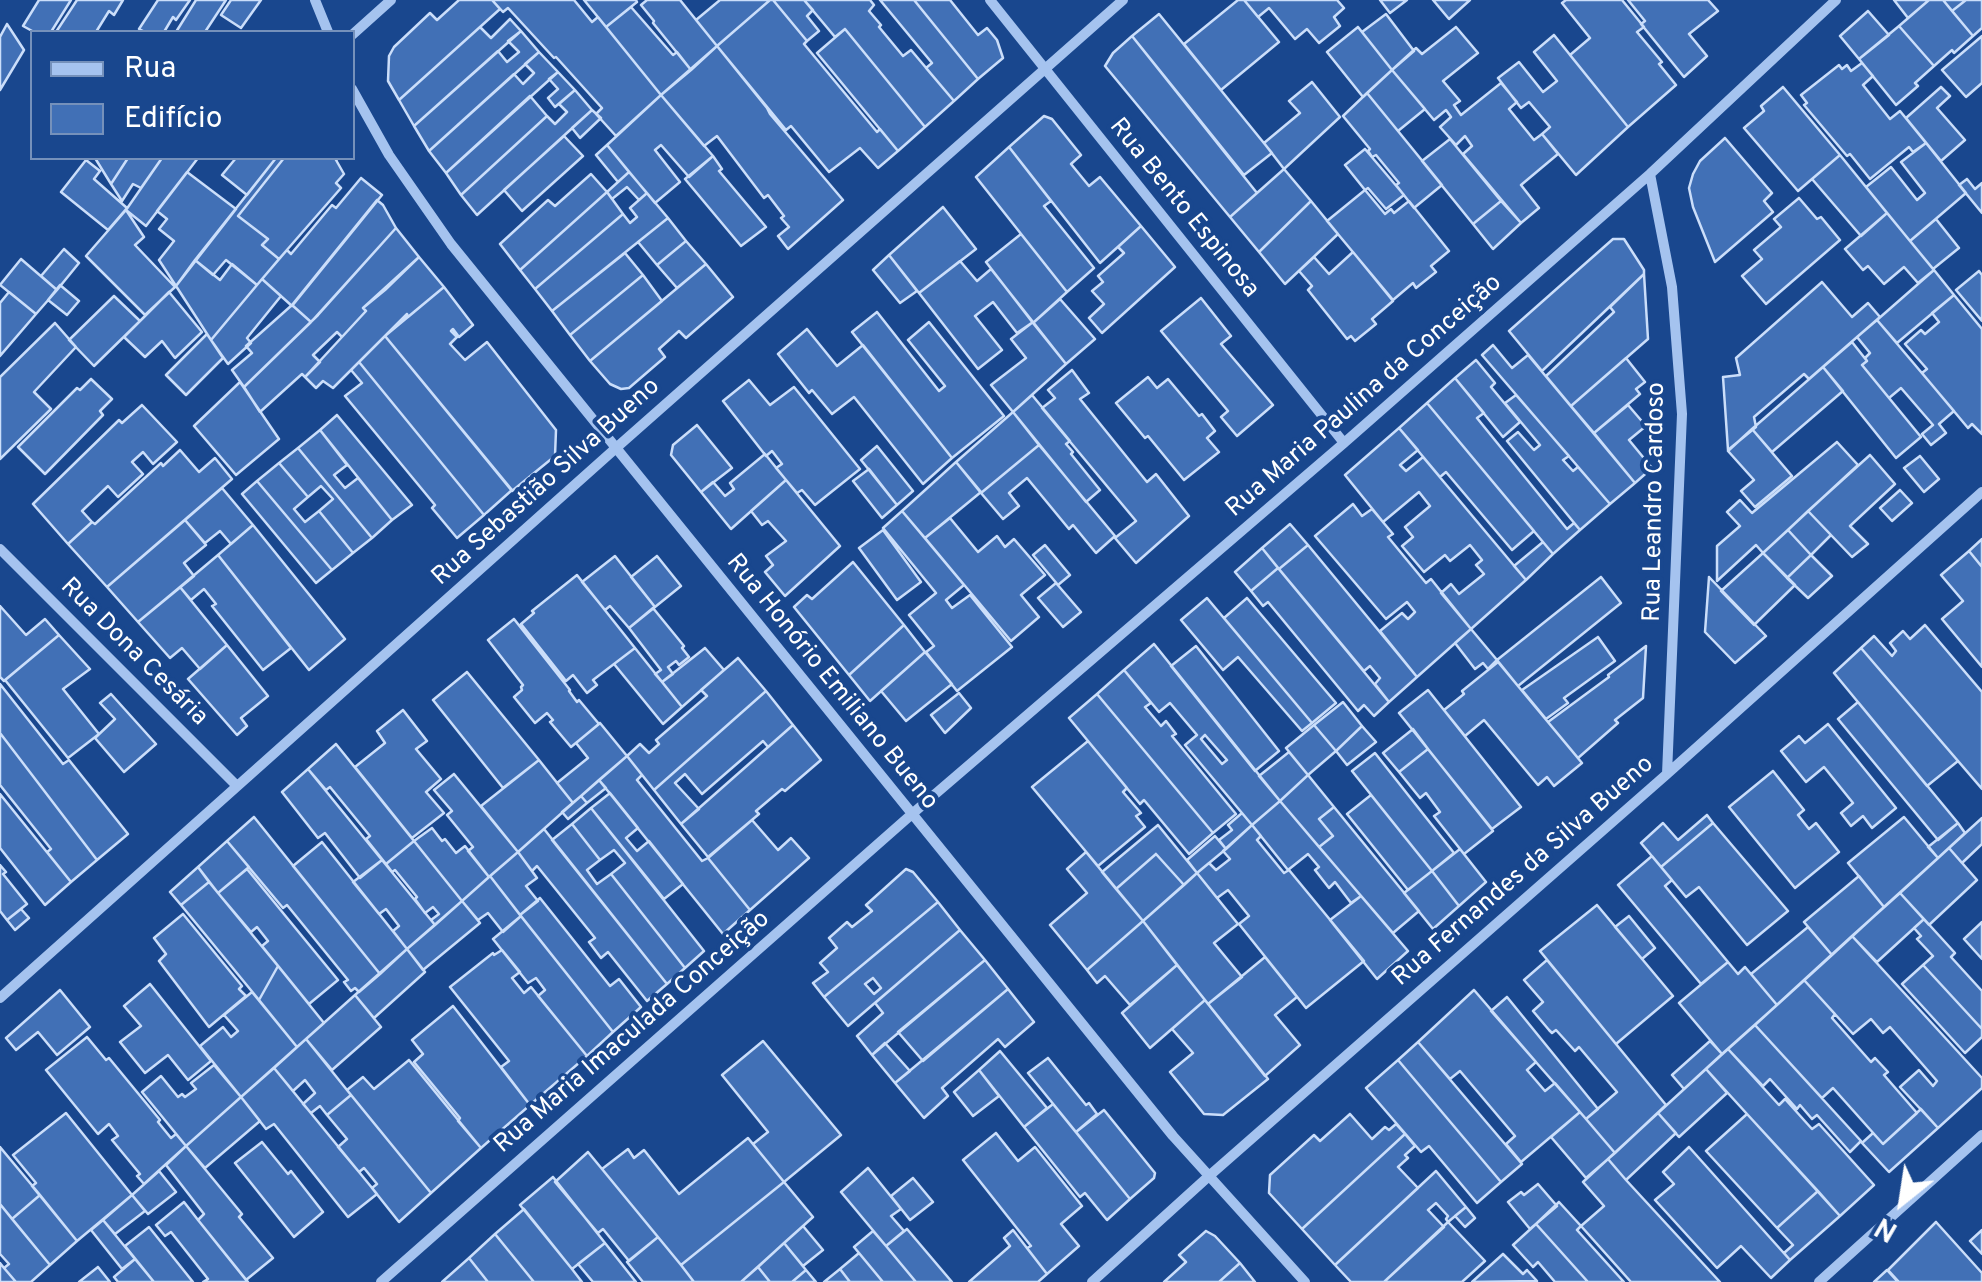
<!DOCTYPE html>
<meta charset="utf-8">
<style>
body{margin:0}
#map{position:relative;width:1982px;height:1282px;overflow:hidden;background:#19478e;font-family:Overpass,sans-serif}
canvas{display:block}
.legend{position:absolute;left:30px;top:30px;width:325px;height:130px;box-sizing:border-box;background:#19478e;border:2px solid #7591bb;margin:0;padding:12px 18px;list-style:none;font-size:30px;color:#fff}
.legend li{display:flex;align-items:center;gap:20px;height:50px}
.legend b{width:50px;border:2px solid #7591bb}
.north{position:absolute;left:1852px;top:1152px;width:100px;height:100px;-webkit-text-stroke:8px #19478e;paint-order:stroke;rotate:210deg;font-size:28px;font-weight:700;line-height:40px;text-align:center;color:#fff}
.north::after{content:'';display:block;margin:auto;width:35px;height:45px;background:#fff;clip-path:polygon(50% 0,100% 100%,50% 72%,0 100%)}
</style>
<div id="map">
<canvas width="1982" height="1282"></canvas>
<ul class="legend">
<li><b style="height:12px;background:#a5c3ef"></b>Rua</li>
<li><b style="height:28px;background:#4170b6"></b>Edifício</li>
</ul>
<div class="north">N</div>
</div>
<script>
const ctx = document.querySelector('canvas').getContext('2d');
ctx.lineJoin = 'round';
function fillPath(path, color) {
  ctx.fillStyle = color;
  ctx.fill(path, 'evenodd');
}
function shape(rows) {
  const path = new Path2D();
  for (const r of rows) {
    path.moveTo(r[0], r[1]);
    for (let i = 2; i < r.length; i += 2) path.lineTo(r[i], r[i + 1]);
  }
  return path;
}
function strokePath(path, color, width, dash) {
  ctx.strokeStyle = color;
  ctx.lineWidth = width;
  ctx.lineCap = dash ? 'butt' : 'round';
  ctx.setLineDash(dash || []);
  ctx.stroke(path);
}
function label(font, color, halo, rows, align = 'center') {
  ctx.font = font + ' Overpass,sans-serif';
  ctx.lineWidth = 8;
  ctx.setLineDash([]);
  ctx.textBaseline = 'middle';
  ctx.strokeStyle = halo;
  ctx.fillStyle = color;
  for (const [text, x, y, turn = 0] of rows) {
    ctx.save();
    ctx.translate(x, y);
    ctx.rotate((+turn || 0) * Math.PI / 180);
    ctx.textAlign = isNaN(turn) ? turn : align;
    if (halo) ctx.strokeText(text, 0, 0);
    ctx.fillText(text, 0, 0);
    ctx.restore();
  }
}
const building = shape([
 [39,0,71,0,51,32,34,32,23,26,39,0],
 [77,0,123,0,114,15,109,11,96,32,56,32,77,0],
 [158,0,190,0,176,20,173,17,164,32,145,32,139,29,158,0],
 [196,0,226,0,205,32,176,32,196,0],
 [231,0,261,0,241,28,221,15,231,0],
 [459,0,492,0,500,9,399,100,388,81,389,56,394,47,430,13,437,20,459,0],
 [492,0,574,0,592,22,598,17,661,95,616,136,596,114,602,108,556,57,554,58,508,8,503,12,492,0],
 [584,0,636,0,637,2,606,27,584,0],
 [647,0,680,0,717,46,691,70,653,23,654,21,641,5,647,0],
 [720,0,770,0,717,46,696,20,720,0],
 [770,0,773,0,807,41,804,44,877,132,880,129,898,151,878,168,860,148,829,172,791,126,786,130,717,46,770,0],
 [773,0,804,0,813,10,807,16,819,31,807,41,773,0],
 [804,0,870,0,874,5,869,11,881,25,879,27,903,56,911,50,954,101,925,127,845,29,835,37,804,0],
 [880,0,914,0,978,79,954,101,926,68,932,63,880,0],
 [914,0,950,0,978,35,987,28,997,40,1003,58,978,79,914,0],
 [1238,0,1244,0,1279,42,1221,90,1184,44,1238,0],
 [1244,0,1337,0,1344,8,1334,17,1340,26,1319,43,1307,29,1295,39,1269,8,1258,17,1244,0],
 [1380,0,1407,0,1390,13,1380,0],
 [1433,0,1470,0,1449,19,1433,0],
 [1566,0,1622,0,1644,27,1637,32,1662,62,1659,64,1676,85,1628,127,1570,55,1590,38,1562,3,1566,0],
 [1628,0,1708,0,1718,11,1689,34,1707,56,1684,77,1641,24,1645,21,1628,0],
 [1894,0,1929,0,1908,18,1894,0],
 [1929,0,1943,0,1973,36,1954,53,1952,50,1934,66,1899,26,1929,0],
 [1943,0,1966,0,1952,11,1943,0],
 [1966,0,1982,0,1982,28,1973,36,1952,11,1966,0],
 [631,7,673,55,677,52,691,70,661,95,606,27,631,7],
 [1868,11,1889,35,1859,59,1840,36,1868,11],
 [1159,14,1272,153,1244,175,1132,36,1159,14],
 [1386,14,1414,51,1392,70,1362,32,1386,14],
 [510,19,521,31,414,126,399,100,480,27,491,38,510,19],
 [7,24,24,50,0,90,0,37,7,24],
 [1899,26,1934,66,1915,83,1918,86,1896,105,1859,59,1899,26],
 [1358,27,1392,70,1363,97,1327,52,1358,27],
 [1456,27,1478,53,1443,81,1460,101,1454,105,1461,115,1501,83,1517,102,1509,109,1534,140,1542,134,1558,154,1521,185,1539,208,1521,223,1463,154,1472,146,1465,136,1456,145,1440,127,1451,117,1446,110,1434,120,1392,70,1416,48,1422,54,1456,27],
 [845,29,925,127,898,151,817,53,845,29],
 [521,31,539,52,429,151,414,126,498,51,507,62,519,52,508,41,521,31],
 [1554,35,1628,127,1576,175,1542,134,1550,127,1529,102,1521,108,1498,78,1519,62,1543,92,1557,81,1534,52,1554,35],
 [1132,36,1257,193,1230,217,1105,66,1113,53,1132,36],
 [1982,36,1982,83,1966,97,1942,70,1982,36],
 [717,46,767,108,770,114,843,200,788,249,778,236,789,227,781,218,784,216,768,195,764,198,717,136,704,146,661,95,717,46],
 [539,52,558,72,446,173,429,151,514,74,523,84,534,73,525,64,539,52],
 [1862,63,1873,76,1863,85,1890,119,1900,111,1926,143,1913,152,1909,147,1870,179,1850,154,1847,156,1804,105,1807,103,1801,95,1839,65,1842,69,1847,65,1851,71,1862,63],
 [1392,70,1425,109,1398,131,1367,93,1392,70],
 [558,72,575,90,555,107,548,98,558,89,549,79,558,72],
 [1312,82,1340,117,1284,169,1264,143,1300,113,1289,101,1312,82],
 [1783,87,1840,155,1798,191,1744,128,1764,111,1761,106,1783,87],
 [1941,87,1950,96,1937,108,1965,140,1941,161,1906,118,1941,87],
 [575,90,592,110,477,215,461,195,547,116,555,124,567,112,559,104,575,90],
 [1367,93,1442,185,1414,208,1396,185,1399,183,1376,155,1372,157,1368,151,1370,149,1343,116,1367,93],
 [661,95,713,156,689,177,661,145,655,150,680,182,655,203,607,145,661,95],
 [530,96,547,116,461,195,446,173,530,96],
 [592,110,601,118,580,138,572,128,592,110],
 [1044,116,1052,119,1081,155,1071,164,1089,186,1100,177,1141,226,1100,263,1009,147,1044,116],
 [564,136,583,156,522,211,504,190,564,136],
 [1725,138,1772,193,1764,201,1773,212,1715,262,1693,207,1689,188,1693,174,1700,161,1725,138],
 [1450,139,1501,201,1473,224,1422,161,1450,139],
 [1926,143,1966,193,1910,241,1866,187,1891,167,1917,200,1925,193,1901,162,1926,143],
 [607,145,629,172,618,182,596,155,607,145],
 [1009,147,1051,201,1044,206,1094,268,1067,292,976,177,1009,147],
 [1365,149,1404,195,1386,209,1368,188,1365,190,1345,165,1365,149],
 [1840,155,1887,213,1861,236,1812,179,1840,155],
 [713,156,722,169,719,171,766,227,741,246,685,179,713,156],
 [95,158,128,158,111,184,95,158],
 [128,158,162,158,141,188,133,184,122,201,111,184,128,158],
 [162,158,198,158,146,226,126,210,162,158],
 [236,158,276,158,247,195,222,175,236,158],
 [276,158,284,158,238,216,268,239,262,245,279,259,257,285,226,260,213,275,195,260,276,158],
 [284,158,339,158,336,160,344,174,336,183,341,188,279,259,262,245,268,239,238,216,284,158],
 [86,160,100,171,94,179,127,208,108,230,61,192,86,160],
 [1284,169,1311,201,1259,252,1230,217,1284,169],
 [187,172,236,209,176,286,159,260,174,241,159,229,167,219,157,211,187,172],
 [629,172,647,193,639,200,627,187,612,199,607,192,629,172],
 [591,174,607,192,520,270,500,244,548,200,555,206,591,174],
 [361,178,382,195,292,306,262,279,287,250,291,254,332,205,336,208,361,178],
 [1967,179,1975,189,1982,183,1982,213,1959,185,1967,179],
 [1365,190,1385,214,1391,209,1394,213,1409,201,1449,251,1431,266,1436,272,1416,288,1413,283,1393,300,1327,221,1365,190],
 [607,192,623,214,535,289,520,270,607,192],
 [647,193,668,218,552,311,535,289,623,214,630,223,637,217,630,208,647,193],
 [1799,198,1817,219,1821,217,1840,240,1766,304,1742,276,1762,259,1754,250,1781,227,1774,219,1799,198],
 [377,200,383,205,396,228,311,322,292,305,377,200],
 [1311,201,1338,234,1285,284,1259,252,1311,201],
 [1501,201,1521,223,1493,249,1473,224,1501,201],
 [943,207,976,249,919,293,889,255,943,207],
 [126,210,144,237,135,245,175,287,145,315,86,256,126,210],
 [1887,213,1934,270,1918,283,1904,267,1884,284,1868,266,1863,270,1845,249,1887,213],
 [668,218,686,241,657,265,638,242,668,218],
 [1936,219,1959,248,1933,269,1910,241,1936,219],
 [1141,226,1175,267,1102,333,1089,318,1104,304,1092,291,1103,282,1098,276,1124,253,1118,247,1141,226],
 [396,228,419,257,363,308,366,311,342,337,337,332,313,355,320,362,305,377,302,374,260,412,244,387,318,315,396,228],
 [1021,234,1067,292,1033,323,986,262,1021,234],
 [1613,239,1624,239,1644,270,1644,274,1542,371,1509,331,1613,239],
 [686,241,706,264,677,288,657,265,686,241],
 [64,249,79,263,57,290,41,276,64,249],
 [1353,252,1393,301,1372,319,1376,324,1355,341,1351,336,1347,339,1308,290,1312,286,1299,271,1314,257,1329,274,1353,252],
 [625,253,643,275,570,335,552,311,625,253],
 [889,255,917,291,900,303,873,270,889,255],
 [419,257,444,287,408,317,407,314,333,388,323,381,316,388,305,377,366,311,363,308,385,290,419,257],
 [21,259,57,290,36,314,0,285,21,259],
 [195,260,220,280,232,264,257,285,211,340,176,286,195,260],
 [960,261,977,281,991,269,1033,322,1017,333,993,302,975,316,1002,350,978,369,919,293,960,261],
 [706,264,733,297,686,338,679,331,659,349,665,357,629,388,621,389,610,384,590,361,706,264],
 [1934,270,1954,295,1897,343,1877,320,1934,270],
 [1979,271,1982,275,1982,321,1956,290,1979,271],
 [1644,274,1648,339,1571,406,1546,376,1614,312,1610,307,1644,274],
 [643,275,662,301,590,361,570,335,643,275],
 [262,279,281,296,247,338,251,343,228,364,211,340,262,279],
 [1822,282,1852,317,1868,303,1880,317,1809,379,1804,374,1754,417,1756,427,1728,450,1723,377,1740,375,1736,358,1822,282],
 [60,285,79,301,67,315,48,300,60,285],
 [444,287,473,325,459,337,453,329,451,331,457,337,450,344,465,360,487,342,556,430,555,456,512,491,385,336,444,287],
 [9,292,36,314,0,356,0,303,9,292],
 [169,292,202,332,175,358,162,341,145,357,124,337,169,292],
 [1954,295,1982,329,1982,434,1972,424,1968,428,1922,373,1927,369,1905,344,1921,330,1925,334,1939,322,1932,313,1954,295],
 [114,296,140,321,94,366,69,340,114,296],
 [1201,298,1231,336,1221,344,1273,405,1237,436,1221,417,1228,411,1161,331,1201,298],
 [1060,299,1095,339,1066,364,1033,323,1060,299],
 [292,305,311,322,244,387,232,370,252,353,246,346,292,305],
 [877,312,939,391,945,386,908,340,929,322,1004,416,952,458,852,332,877,312],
 [1877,320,1954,411,1939,424,1946,433,1931,445,1922,434,1933,425,1901,388,1889,398,1862,365,1867,361,1865,358,1870,353,1857,337,1877,320],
 [1033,322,1066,364,1013,412,991,385,1026,358,1011,339,1033,322],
 [55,323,76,347,34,392,51,409,0,459,0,377,55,323],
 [807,329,837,366,863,345,952,458,923,484,854,397,832,414,812,390,809,393,778,354,807,329],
 [207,334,223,358,186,395,166,375,207,334],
 [385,336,512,490,484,515,359,362,385,336],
 [1852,342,1867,361,1862,365,1921,437,1896,458,1823,367,1852,342],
 [1493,345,1512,368,1528,355,1635,483,1610,504,1482,355,1493,345],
 [1626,358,1645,382,1636,389,1640,394,1594,433,1571,406,1626,358],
 [1476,360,1495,383,1491,387,1520,422,1503,437,1455,378,1476,360],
 [359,362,484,515,457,538,432,508,435,505,345,396,362,383,351,370,359,362],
 [1823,367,1843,391,1772,452,1752,429,1823,367],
 [1072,370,1089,393,1080,399,1147,482,1156,474,1189,516,1136,563,1115,538,1136,521,1042,408,1055,398,1048,390,1072,370],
 [1148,377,1157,388,1168,379,1199,416,1202,414,1215,431,1207,438,1219,452,1184,480,1148,436,1145,438,1116,403,1148,377],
 [1455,378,1484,413,1477,418,1567,529,1574,523,1580,530,1553,554,1427,403,1455,378],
 [91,379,112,399,100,411,103,415,45,474,18,447,77,388,80,390,91,379],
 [749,380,770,405,794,387,860,469,815,505,802,490,797,493,776,468,782,464,772,451,766,456,723,401,749,380],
 [240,382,279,439,236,475,194,426,240,382],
 [1032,395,1070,441,1066,444,1073,452,1071,454,1100,490,1086,502,1013,412,1032,395],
 [1516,395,1569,456,1563,460,1573,471,1578,467,1610,504,1580,530,1507,441,1518,432,1534,450,1540,445,1505,403,1516,395],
 [1427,403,1534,531,1512,550,1446,472,1440,477,1399,428,1427,403],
 [142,405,177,442,153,464,143,452,132,462,143,474,118,497,108,486,82,511,92,522,68,544,33,504,119,420,122,423,142,405],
 [1628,405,1646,426,1629,440,1652,468,1635,483,1594,433,1628,405],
 [1013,412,1039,445,981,493,956,462,1013,412],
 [337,415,412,505,392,520,320,430,337,415],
 [697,425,732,468,701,492,671,455,673,445,697,425],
 [1399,428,1418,450,1400,465,1406,471,1423,457,1526,580,1471,629,1441,593,1451,584,1459,594,1484,574,1476,565,1482,560,1470,545,1450,561,1445,555,1424,572,1402,546,1413,537,1405,527,1430,506,1419,492,1383,522,1345,475,1399,428],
 [1752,429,1792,476,1755,507,1741,491,1754,480,1728,451,1752,429],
 [320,430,347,465,334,475,345,488,358,478,392,520,372,538,298,448,320,430],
 [1837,442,1858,465,1763,553,1756,545,1717,581,1717,546,1740,526,1727,512,1740,500,1752,513,1837,442],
 [1039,445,1115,536,1096,553,1073,525,1069,529,1027,478,1009,493,1019,506,1003,519,981,493,1039,445],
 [877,446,913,491,897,505,861,460,877,446],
 [298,448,372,538,353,553,319,511,333,499,321,486,308,497,279,463,298,448],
 [180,450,199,472,215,458,232,479,107,587,68,544,92,522,95,524,161,463,163,466,180,450],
 [765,454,786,480,731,529,701,492,713,482,725,496,734,489,730,483,765,454],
 [1870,455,1895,484,1850,526,1868,544,1852,557,1808,511,1870,455],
 [1920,456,1939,479,1924,492,1904,468,1920,456],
 [956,462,981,492,925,538,902,511,956,462],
 [279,463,308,497,294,509,305,522,319,511,353,553,332,570,257,481,279,463],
 [869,469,897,505,882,518,853,481,869,469],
 [786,480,840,546,785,596,765,572,773,565,766,556,786,541,768,521,762,525,751,511,786,480],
 [257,481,332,570,316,583,242,494,257,481],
 [222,488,253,525,231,544,220,531,205,543,185,520,222,488],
 [1900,490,1912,503,1892,521,1880,508,1900,490],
 [1353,504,1362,516,1372,509,1393,534,1388,537,1426,583,1431,579,1471,629,1417,677,1380,631,1402,613,1408,619,1415,612,1407,602,1386,619,1315,536,1353,504],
 [902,511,964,585,946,600,952,608,970,595,1012,647,957,691,926,652,934,646,909,615,936,593,883,528,902,511],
 [1808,511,1831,535,1811,555,1788,530,1808,511],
 [950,518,978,552,997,536,1005,547,1014,539,1045,575,1021,595,1039,617,1011,641,925,538,950,518],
 [185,520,206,545,184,563,194,576,138,622,107,587,185,520],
 [1290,524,1308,545,1279,569,1262,548,1290,524],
 [253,525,345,639,309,670,218,555,253,525],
 [883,530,921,582,897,600,859,548,883,530],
 [1788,530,1811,555,1787,578,1763,553,1788,530],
 [1982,539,1982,567,1969,551,1982,539],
 [1543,542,1553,554,1526,580,1514,566,1543,542],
 [1045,545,1070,575,1058,585,1033,555,1045,545],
 [1308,545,1417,677,1389,702,1375,684,1380,678,1370,666,1364,671,1279,569,1308,545],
 [1262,548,1278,568,1251,591,1235,572,1262,548],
 [1969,551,1982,567,1982,667,1942,619,1963,601,1941,575,1969,551],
 [1763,553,1795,585,1754,625,1721,591,1763,553],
 [218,555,291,648,263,670,212,606,216,604,204,589,191,600,180,587,218,555],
 [1811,555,1832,576,1808,598,1787,578,1811,555],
 [615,556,655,607,629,628,610,606,605,610,582,582,615,556],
 [657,556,681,586,655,607,631,577,657,556],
 [853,562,904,625,849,675,794,607,807,595,812,599,853,562],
 [1278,568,1389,702,1374,716,1364,705,1358,711,1268,602,1263,606,1251,591,1278,568],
 [577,575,635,648,593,680,597,685,587,693,573,675,566,681,521,624,534,613,532,611,577,575],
 [1601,577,1621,603,1518,686,1497,660,1601,577],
 [1709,577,1766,636,1735,663,1705,632,1709,577],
 [1056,583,1081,612,1063,627,1038,598,1056,583],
 [180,587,227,645,200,669,182,648,170,658,138,622,180,587],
 [1207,598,1312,723,1302,731,1238,657,1223,670,1181,620,1207,598],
 [1247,598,1336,703,1312,723,1224,618,1247,598],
 [0,606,26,635,45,619,59,635,4,681,0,677,0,606],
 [653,608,684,646,682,648,689,657,679,665,676,661,668,667,673,674,662,682,655,674,661,670,629,628,653,608],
 [514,619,570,690,569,691,577,702,579,700,599,724,571,747,550,722,553,720,547,713,535,723,514,697,522,690,521,687,523,685,488,640,514,619],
 [904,625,925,652,870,701,849,675,904,625],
 [1925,625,1982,692,1982,789,1861,648,1874,636,1892,656,1896,651,1890,643,1903,631,1910,639,1925,625],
 [1471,629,1497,660,1488,669,1483,663,1475,669,1455,643,1471,629],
 [59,635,90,669,63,689,99,734,68,758,5,680,59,635],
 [1598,637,1615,661,1564,698,1568,703,1546,719,1522,690,1598,637],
 [1154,644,1280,801,1252,825,1185,745,1197,735,1170,703,1159,712,1124,670,1154,644],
 [1205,735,1227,760,1222,764,1201,739,1205,735],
 [227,645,268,696,241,718,247,726,237,735,188,679,227,645],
 [1196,646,1279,751,1255,771,1171,666,1196,646],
 [1646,646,1643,698,1615,720,1618,723,1578,758,1548,722,1609,677,1608,675,1646,646],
 [635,648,682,707,663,724,614,664,635,648],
 [705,648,724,670,682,707,662,682,705,648],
 [1861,648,1958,761,1927,786,1834,673,1861,648],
 [925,652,952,684,906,721,881,691,925,652],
 [738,658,766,691,654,790,627,756,640,744,649,753,659,744,656,740,707,696,701,690,738,658],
 [1498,662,1582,763,1554,786,1547,777,1538,785,1484,720,1465,736,1444,710,1464,694,1462,691,1498,662],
 [1124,670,1151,703,1145,707,1161,726,1166,721,1176,734,1172,736,1236,814,1213,833,1097,694,1124,670],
 [467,672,539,760,503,788,433,700,467,672],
 [0,684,63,764,69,760,128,834,97,860,0,733,0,684],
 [1428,690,1521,807,1492,829,1399,713,1428,690],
 [766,691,793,725,768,747,763,741,702,794,685,774,675,783,699,809,681,824,654,790,766,691],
 [959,693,971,708,945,733,931,715,959,693],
 [111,694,156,744,124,772,95,738,115,719,100,703,111,694],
 [1097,694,1213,833,1189,854,1144,800,1140,804,1069,718,1097,694],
 [1343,702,1362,726,1336,751,1314,725,1343,702],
 [1858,702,1958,823,1938,840,1838,719,1858,702],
 [403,710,427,741,416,749,441,779,426,792,444,813,412,838,355,767,385,743,377,731,403,710],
 [600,723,627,756,573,803,557,783,588,758,576,743,600,723],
 [1828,724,1896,808,1872,828,1863,816,1851,826,1841,813,1853,803,1824,767,1806,782,1781,751,1799,736,1805,743,1828,724],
 [793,725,821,760,785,791,782,789,756,811,759,814,708,857,681,824,793,725],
 [1314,725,1336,751,1308,775,1286,748,1314,725],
 [1362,726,1376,742,1347,765,1336,751,1362,726],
 [1413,729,1428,749,1399,772,1383,753,1413,729],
 [0,733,97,860,71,882,47,852,51,849,0,785,0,733],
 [1088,741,1127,788,1123,792,1141,813,1136,816,1145,827,1098,866,1032,787,1088,741],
 [336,744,414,841,386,864,366,839,370,836,330,787,326,790,308,769,336,744],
 [1428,749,1493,831,1464,854,1434,816,1440,812,1426,793,1420,798,1399,772,1428,749],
 [1289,752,1308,775,1280,801,1259,776,1289,752],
 [1375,753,1454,853,1432,871,1352,771,1375,753],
 [627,756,642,775,637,780,702,861,708,858,750,910,723,934,599,780,627,756],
 [539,760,573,803,518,852,481,806,539,760],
 [308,769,382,860,360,878,325,833,318,838,282,792,308,769],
 [1773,771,1804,810,1798,815,1809,829,1816,823,1839,852,1795,888,1729,807,1773,771],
 [454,774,518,852,489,877,468,851,473,847,447,815,452,811,434,790,454,774],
 [1308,775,1334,807,1319,819,1333,836,1319,847,1280,801,1308,775],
 [599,780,606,788,587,803,581,796,599,780],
 [610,793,638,828,626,838,637,851,649,841,683,884,664,899,591,808,610,793],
 [0,794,71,882,45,905,0,848,0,794],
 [1371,795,1432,871,1408,890,1347,814,1371,795],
 [581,796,587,803,568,819,562,812,581,796],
 [1280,801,1361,896,1351,903,1335,882,1329,888,1315,870,1319,867,1308,854,1288,870,1252,825,1280,801],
 [1334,807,1419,911,1393,933,1319,847,1333,836,1319,819,1334,807],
 [591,808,704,951,685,968,611,874,625,863,614,850,600,860,572,824,591,808],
 [1242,813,1252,825,1226,849,1219,840,1232,830,1228,825,1242,813],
 [1707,815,1713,823,1661,867,1641,843,1663,823,1678,840,1707,815],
 [254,817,380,974,359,992,355,988,351,991,344,982,348,980,287,905,283,908,227,841,254,817],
 [1904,817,1938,858,1884,907,1848,863,1904,817],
 [1982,818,1982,844,1962,863,1949,848,1982,818],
 [752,820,778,850,791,838,809,858,750,910,708,858,752,820],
 [1713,823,1788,911,1747,945,1699,887,1686,897,1661,867,1713,823],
 [1958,823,1965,833,1938,858,1928,847,1958,823],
 [572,824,600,860,587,870,597,884,611,874,685,968,667,984,552,840,572,824],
 [1158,825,1197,873,1184,885,1156,854,1116,889,1102,872,1158,825],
 [1252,825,1261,836,1257,840,1284,873,1289,870,1364,961,1306,1008,1239,924,1249,916,1228,890,1217,898,1197,873,1209,863,1216,870,1230,859,1223,851,1252,825],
 [432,828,442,841,445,839,456,853,465,846,489,877,462,901,414,841,432,828],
 [544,829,667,984,647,1001,608,952,601,958,589,942,595,938,537,866,532,871,518,852,544,829],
 [1215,836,1226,849,1197,873,1187,860,1215,836],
 [227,841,249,867,218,893,198,867,227,841],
 [414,841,462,901,435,925,431,920,439,914,433,907,425,913,415,899,417,897,395,870,392,872,386,864,414,841],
 [322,842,407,949,380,974,293,866,322,842],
 [1949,848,1977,880,1929,925,1900,893,1949,848],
 [1460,849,1486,882,1459,906,1432,871,1460,849],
 [518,852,537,878,526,886,538,901,520,915,490,876,518,852],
 [1086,852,1143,921,1087,970,1050,925,1087,893,1067,869,1086,852],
 [1156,854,1184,885,1143,921,1116,889,1156,854],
 [1652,856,1672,880,1665,886,1728,962,1701,984,1618,885,1652,856],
 [382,860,435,925,407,949,393,931,399,926,386,909,379,914,353,882,382,860],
 [0,865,6,872,3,874,27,904,7,920,0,911,0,865],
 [198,867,209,882,181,905,170,892,198,867],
 [247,869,338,980,309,1004,262,946,268,941,257,927,251,932,218,893,247,869],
 [906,869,913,872,938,902,824,997,813,983,828,972,820,963,837,948,829,938,847,922,852,927,872,911,866,905,906,869],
 [1432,871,1459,906,1433,929,1404,893,1432,871],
 [1197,873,1238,924,1214,943,1242,977,1208,1004,1143,921,1197,873],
 [490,876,521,916,503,932,488,913,478,920,462,901,490,876],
 [1859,876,1884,907,1832,955,1804,922,1859,876],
 [209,882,278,966,259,1000,181,905,209,882],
 [1900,893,1924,919,1877,962,1852,936,1900,893],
 [1361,896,1408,951,1377,979,1330,920,1361,896],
 [540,898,610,986,619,979,641,1007,613,1032,520,915,540,898],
 [462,901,480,923,423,970,407,949,462,901],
 [938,902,960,930,848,1026,824,997,938,902],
 [873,978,881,988,874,994,865,984,873,978],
 [1597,905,1673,996,1616,1044,1540,951,1597,905],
 [21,909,29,918,15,930,7,920,21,909],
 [183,914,242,986,239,989,246,996,209,1027,159,961,166,954,154,938,183,914],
 [521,916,613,1032,587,1056,538,996,545,990,536,978,528,983,493,939,521,916],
 [1629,916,1655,948,1642,959,1615,927,1629,916],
 [1924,919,1955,953,1951,957,1982,991,1982,1029,1923,965,1933,956,1917,939,1921,936,1914,928,1924,919],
 [1143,921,1177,965,1130,1005,1105,976,1097,983,1087,970,1143,921],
 [1982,922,1982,959,1964,939,1982,922],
 [1808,927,1832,955,1777,1005,1751,974,1808,927],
 [960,930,985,960,872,1055,857,1036,883,1013,875,1003,960,930],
 [1852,936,1982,1078,1982,1088,1938,1128,1900,1087,1919,1070,1933,1086,1937,1081,1890,1027,1883,1033,1871,1019,1853,1034,1804,980,1852,936],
 [407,949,425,972,374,1018,355,995,407,949],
 [502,950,520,972,512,978,524,993,531,987,587,1056,530,1105,501,1067,509,1061,450,987,493,953,494,955,502,950],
 [1265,957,1297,997,1275,1015,1300,1045,1265,1076,1208,1004,1265,957],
 [985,960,1008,989,923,1061,898,1032,985,960],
 [1547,960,1666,1105,1615,1153,1586,1119,1617,1092,1579,1047,1575,1051,1556,1030,1552,1033,1549,1030,1533,1011,1543,1002,1524,980,1547,960],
 [1728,962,1738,974,1745,967,1777,1005,1722,1054,1679,1003,1728,962],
 [1177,965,1205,1000,1150,1048,1122,1013,1177,965],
 [1923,965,1982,1029,1982,1037,1965,1053,1902,984,1923,965],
 [278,966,324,1023,297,1047,259,1000,278,966],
 [1804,980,1835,1014,1832,1018,1871,1062,1875,1058,1888,1072,1884,1075,1917,1113,1883,1144,1833,1088,1822,1098,1755,1025,1804,980],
 [150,984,211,1061,188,1080,168,1055,145,1073,120,1042,141,1026,124,1006,150,984],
 [1008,989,1034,1022,1005,1047,998,1039,942,1088,948,1096,924,1118,895,1083,1008,989],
 [60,990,90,1027,57,1055,38,1032,16,1050,6,1038,60,990],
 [1474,990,1536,1062,1527,1070,1545,1091,1555,1083,1580,1112,1521,1162,1506,1144,1515,1136,1460,1071,1450,1079,1418,1042,1474,990],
 [252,992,297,1047,241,1097,200,1046,223,1027,231,1037,238,1031,224,1015,252,992],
 [355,995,381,1027,332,1070,306,1039,355,995],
 [1507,997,1598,1109,1586,1119,1491,1011,1507,997],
 [1205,1000,1268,1079,1223,1115,1204,1114,1170,1072,1193,1053,1172,1029,1205,1000],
 [453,1006,530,1105,481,1148,458,1121,460,1118,414,1062,423,1054,412,1040,453,1006],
 [1755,1025,1861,1141,1850,1152,1817,1115,1812,1119,1800,1105,1797,1109,1770,1079,1763,1086,1728,1049,1755,1025],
 [87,1037,106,1060,109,1058,160,1120,158,1122,171,1138,176,1134,186,1146,144,1184,137,1176,140,1174,112,1140,118,1136,109,1124,98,1134,46,1070,87,1037],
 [306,1039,351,1095,327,1115,320,1106,311,1113,303,1104,315,1093,305,1080,293,1091,274,1068,306,1039],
 [763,1041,841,1135,784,1182,753,1144,768,1132,722,1075,763,1041],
 [1710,1041,1722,1054,1684,1089,1672,1075,1710,1041],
 [1418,1042,1522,1164,1501,1182,1398,1060,1418,1042],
 [885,1043,910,1071,895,1083,872,1055,885,1043],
 [1728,1049,1779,1105,1785,1099,1812,1129,1819,1124,1874,1185,1840,1216,1706,1069,1728,1049],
 [1000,1051,1047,1108,1024,1127,979,1070,1000,1051],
 [1048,1058,1086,1105,1089,1103,1097,1114,1076,1132,1028,1073,1048,1058],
 [409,1060,481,1148,431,1193,347,1090,363,1077,374,1089,409,1060],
 [1398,1060,1501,1182,1477,1203,1429,1146,1421,1152,1366,1088,1398,1060],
 [214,1065,241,1097,186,1146,142,1092,161,1076,178,1097,182,1094,185,1097,196,1089,191,1083,214,1065],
 [274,1068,377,1194,348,1217,274,1124,266,1129,241,1097,274,1068],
 [1706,1069,1727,1093,1679,1137,1658,1113,1706,1069],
 [979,1070,999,1096,973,1116,954,1092,979,1070],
 [351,1095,431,1193,399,1222,372,1188,377,1184,364,1168,359,1172,338,1147,347,1139,327,1115,351,1095],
 [241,1097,260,1121,205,1168,186,1146,241,1097],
 [1053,1104,1130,1199,1107,1220,1085,1193,1080,1197,1024,1127,1053,1104],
 [1921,1109,1938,1128,1889,1172,1862,1143,1873,1133,1883,1144,1921,1109],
 [1104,1110,1155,1173,1154,1178,1130,1199,1076,1132,1104,1110],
 [1580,1112,1615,1153,1586,1178,1551,1137,1580,1112],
 [66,1113,132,1195,77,1241,32,1186,36,1183,13,1155,66,1113],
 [1658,1113,1676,1133,1626,1180,1608,1159,1658,1113],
 [1350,1114,1372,1139,1385,1127,1389,1130,1396,1124,1405,1134,1302,1229,1269,1193,1270,1175,1314,1135,1320,1141,1350,1114],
 [1747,1114,1818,1191,1777,1228,1706,1151,1747,1114],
 [996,1133,1018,1161,1035,1147,1082,1206,1061,1224,1079,1246,1047,1274,1027,1248,1031,1246,963,1160,996,1133],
 [1405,1134,1415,1146,1405,1155,1408,1158,1398,1167,1418,1188,1335,1265,1302,1229,1405,1134],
 [748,1138,784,1182,681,1265,602,1169,628,1149,634,1158,644,1150,679,1194,748,1138],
 [262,1142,288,1174,291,1171,323,1212,294,1237,235,1163,262,1142],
 [186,1146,242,1214,239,1217,273,1258,246,1280,198,1220,204,1214,166,1165,186,1146],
 [0,1147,40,1195,12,1219,0,1204,0,1147],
 [1689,1147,1790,1260,1771,1278,1741,1246,1717,1268,1655,1200,1674,1184,1663,1172,1689,1147],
 [588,1152,658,1237,629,1261,603,1229,598,1233,555,1182,588,1152],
 [1608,1159,1626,1180,1720,1282,1631,1282,1581,1226,1604,1206,1583,1182,1608,1159],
 [868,1168,901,1209,891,1216,904,1231,886,1246,841,1192,868,1168],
 [159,1171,176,1192,148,1214,132,1195,159,1171],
 [1436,1171,1466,1207,1448,1222,1446,1219,1448,1216,1436,1203,1428,1210,1444,1227,1384,1282,1351,1282,1335,1265,1436,1171],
 [553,1177,605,1243,572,1269,520,1205,553,1177],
 [913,1178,933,1202,910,1220,891,1196,913,1178],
 [784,1182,813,1217,741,1282,694,1282,681,1265,784,1182],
 [1538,1184,1557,1206,1530,1229,1508,1202,1521,1192,1524,1195,1538,1184],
 [1818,1191,1840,1216,1790,1260,1784,1253,1793,1245,1777,1228,1818,1191],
 [40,1195,77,1241,50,1265,12,1219,40,1195],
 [132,1195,145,1211,115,1234,103,1220,132,1195],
 [184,1202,198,1220,248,1282,203,1282,208,1279,171,1232,165,1236,156,1225,184,1202],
 [1559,1202,1581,1226,1577,1230,1624,1282,1588,1282,1536,1224,1559,1202],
 [0,1204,50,1265,31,1282,16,1282,4,1268,9,1264,0,1254,0,1204],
 [1466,1207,1475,1218,1465,1227,1455,1216,1466,1207],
 [524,1209,572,1269,582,1282,534,1282,495,1234,524,1209],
 [103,1220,135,1259,122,1269,91,1230,103,1220],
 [1448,1222,1485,1261,1462,1282,1384,1282,1448,1222],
 [1936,1222,1982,1273,1982,1282,1899,1282,1888,1270,1936,1222],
 [1536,1224,1588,1282,1555,1282,1538,1262,1533,1267,1513,1245,1536,1224],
 [803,1226,823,1250,803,1266,784,1243,803,1226],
 [149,1227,193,1282,154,1282,125,1246,149,1227],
 [907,1229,952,1282,916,1282,886,1246,907,1229],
 [1013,1230,1047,1274,1038,1282,969,1282,1010,1246,1004,1238,1013,1230],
 [1982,1230,1982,1254,1970,1241,1982,1230],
 [873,1231,886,1246,916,1282,883,1282,854,1247,873,1231],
 [1206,1231,1215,1236,1240,1263,1219,1282,1164,1282,1186,1262,1179,1255,1206,1231],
 [495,1234,534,1282,488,1282,469,1258,495,1234],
 [658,1237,681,1265,694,1282,643,1282,627,1262,658,1237],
 [605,1243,636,1282,593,1282,578,1264,605,1243],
 [784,1243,806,1270,792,1282,770,1282,758,1267,784,1243],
 [859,1253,883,1282,850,1282,840,1269,859,1253],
 [1503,1254,1523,1274,1527,1270,1537,1281,1472,1282,1503,1254],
 [469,1258,488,1282,442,1282,469,1258],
 [135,1259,154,1282,118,1282,114,1277,135,1259],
 [0,1263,4,1268,16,1282,0,1282,0,1263],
 [1240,1263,1255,1282,1219,1282,1240,1263],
 [98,1267,110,1282,79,1282,98,1267],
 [758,1267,770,1282,741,1282,758,1267],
 [840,1269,850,1282,824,1282,840,1269],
 [806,1270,816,1282,792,1282,806,1270],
 [1887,1270,1898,1282,1874,1282,1887,1270]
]);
fillPath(building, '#4170b6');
strokePath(building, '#cbdefa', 2.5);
strokePath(shape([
 [315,0,328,32],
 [990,0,1344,443],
 [352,35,391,0],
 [352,89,389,155,451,244,1173,1136,1305,1282],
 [1650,174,1672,287,1682,414,1667,774],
 [0,549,237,786],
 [0,998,616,448,1123,0],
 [381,1282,912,814,1344,443,1650,174,1836,0],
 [1092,1282,1209,1176,1667,774,1982,492],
 [1819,1282,1982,1135]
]), '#a5c3ef', 10);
label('25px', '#fff', '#19478e', [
 ["Rua Bento Espinosa",1183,209,51],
 ["Rua Maria Paulina da Conceição",1365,397,-41],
 ["Rua Sebastião Silva Bueno",547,483,-42],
 ["Rua Leandro Cardoso",1656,502,-89],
 ["Rua Dona Cesária",133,653,45],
 ["Rua Honório Emiliano Bueno",831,683,51],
 ["Rua Fernandes da Silva Bueno",1524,872,-41],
 ["Rua Maria Imaculada Conceição",633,1033,-41]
]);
</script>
